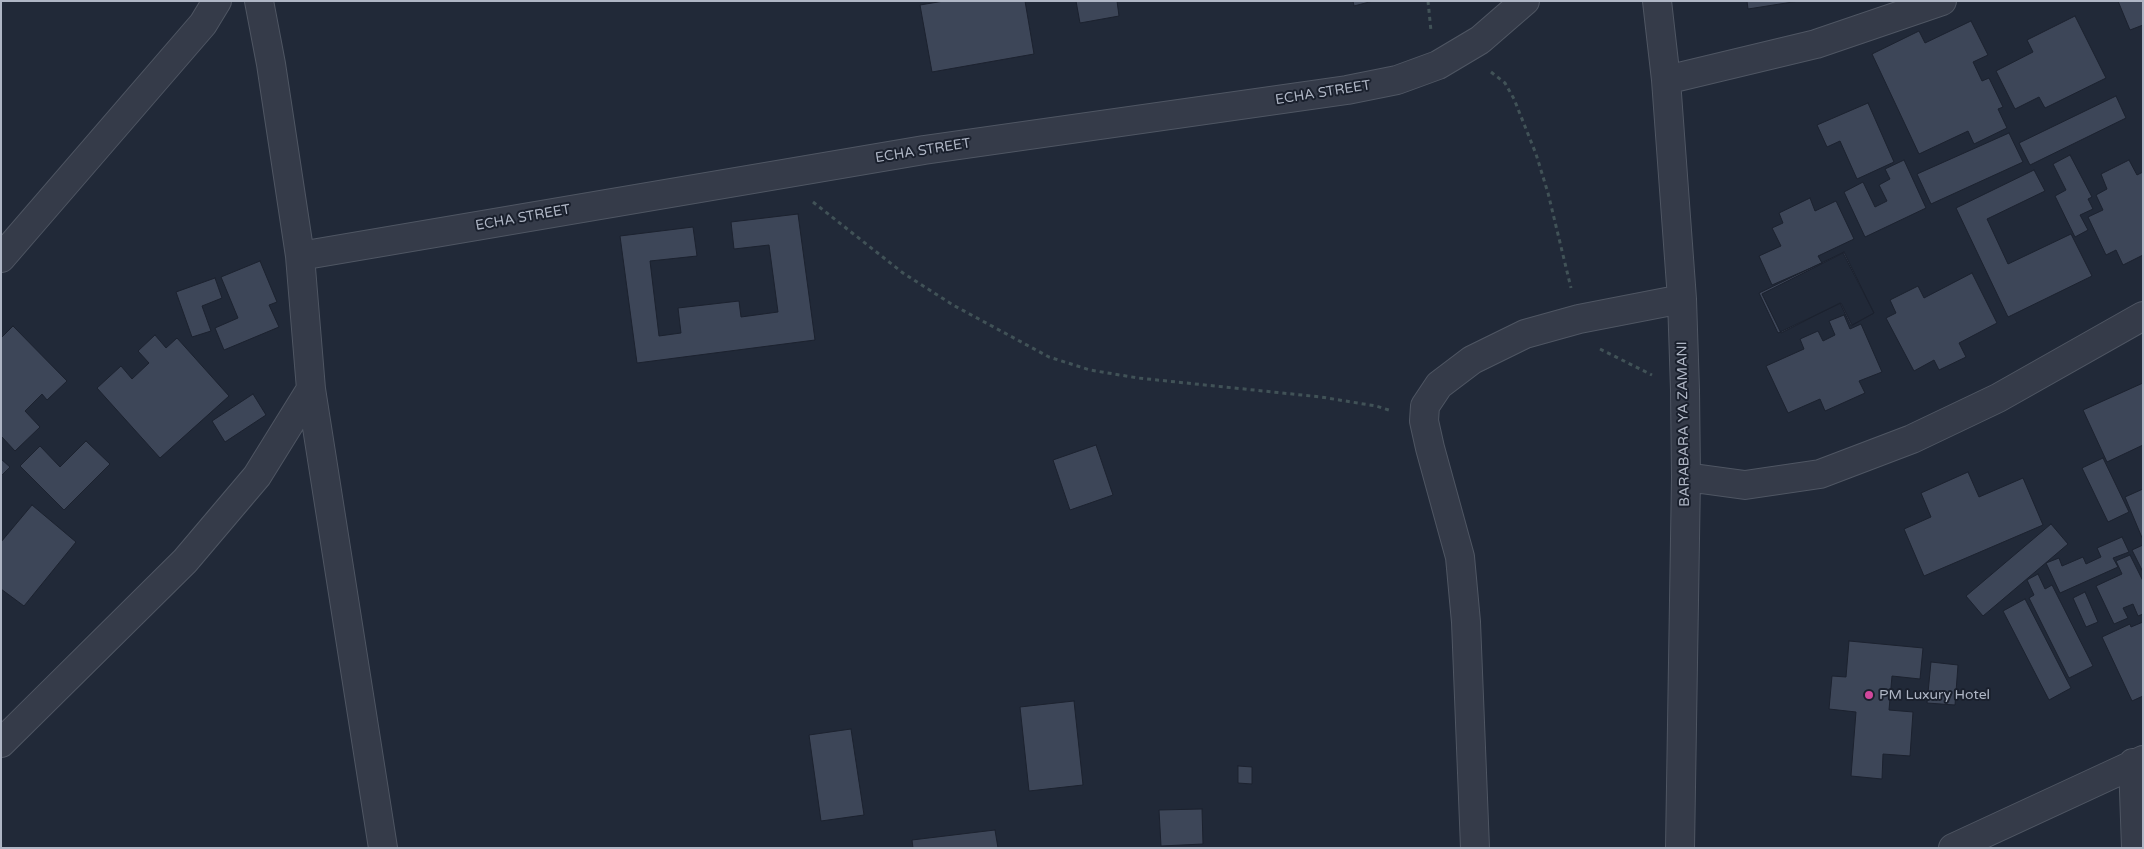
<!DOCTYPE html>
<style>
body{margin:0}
#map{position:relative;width:2144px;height:849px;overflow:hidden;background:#212938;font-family:"Varela Round",sans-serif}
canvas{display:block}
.frame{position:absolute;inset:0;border:2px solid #afb6c5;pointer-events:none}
</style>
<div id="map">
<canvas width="2144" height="849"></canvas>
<div class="frame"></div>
</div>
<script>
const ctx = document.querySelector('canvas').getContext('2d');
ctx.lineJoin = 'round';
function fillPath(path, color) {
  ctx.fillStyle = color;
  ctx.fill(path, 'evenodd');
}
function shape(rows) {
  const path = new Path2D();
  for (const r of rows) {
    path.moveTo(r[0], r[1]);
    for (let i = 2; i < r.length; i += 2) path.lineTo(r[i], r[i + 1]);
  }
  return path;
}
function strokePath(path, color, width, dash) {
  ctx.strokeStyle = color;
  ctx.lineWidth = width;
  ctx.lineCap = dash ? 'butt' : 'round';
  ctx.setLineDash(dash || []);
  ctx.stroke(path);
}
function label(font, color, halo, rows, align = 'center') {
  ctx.font = font + ' "Varela Round",sans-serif';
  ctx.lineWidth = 4;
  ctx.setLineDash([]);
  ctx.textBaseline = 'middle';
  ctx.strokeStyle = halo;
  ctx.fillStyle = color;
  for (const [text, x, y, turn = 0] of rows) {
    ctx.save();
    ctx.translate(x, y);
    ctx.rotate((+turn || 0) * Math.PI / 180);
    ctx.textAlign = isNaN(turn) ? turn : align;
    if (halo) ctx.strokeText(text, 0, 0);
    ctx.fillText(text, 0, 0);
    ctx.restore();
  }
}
const building = shape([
 [944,1,1025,1,1034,54,932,72,920,5,944,1],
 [1076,1,1117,1,1119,16,1080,23,1076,1],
 [1353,1,1373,1,1354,6,1353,1],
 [1747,1,1799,1,1748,9,1747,1],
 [2118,1,2143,1,2143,25,2130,30,2118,1],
 [2075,16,2106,78,2045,108,2039,97,2015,109,1996,71,2033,52,2027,40,2075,16],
 [1971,21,1988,55,1973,62,1982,81,1989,78,2003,107,1998,109,2007,128,1974,144,1968,131,1919,154,1872,54,1919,31,1925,43,1971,21],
 [2116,96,2126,118,2030,165,2019,143,2116,96],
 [1868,103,1894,162,1857,179,1840,141,1827,147,1817,125,1868,103],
 [2009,133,2023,162,1931,204,1917,174,2009,133],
 [2070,155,2092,197,2088,199,2093,209,2080,215,2088,230,2075,237,2055,196,2066,190,2053,164,2070,155],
 [1904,160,1926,208,1865,237,1844,192,1863,182,1875,207,1887,201,1879,185,1890,179,1885,169,1904,160],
 [2129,160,2137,175,2143,172,2143,255,2123,265,2116,250,2106,255,2088,217,2103,210,2096,195,2107,189,2101,174,2129,160],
 [2034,170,2045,191,1987,219,2008,264,2071,234,2092,276,2008,317,1956,208,2034,170],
 [1810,198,1815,211,1836,201,1854,239,1818,256,1822,263,1772,285,1759,256,1781,246,1772,228,1783,223,1779,213,1810,198],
 [798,214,815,340,637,363,620,236,693,227,697,256,650,261,659,336,681,333,678,308,739,301,741,317,778,312,769,245,734,249,731,222,798,214],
 [1844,252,1874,313,1852,325,1841,303,1778,333,1759,293,1844,252],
 [1843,253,1874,313,1851,326,1840,303,1781,333,1762,294,1843,253],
 [260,261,277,302,269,305,279,327,224,350,215,328,238,318,221,277,260,261],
 [1972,273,1997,323,1959,343,1966,357,1939,370,1934,360,1914,371,1886,318,1896,313,1890,300,1918,286,1924,298,1972,273],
 [215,278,222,298,202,306,211,331,192,337,176,292,215,278],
 [1844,315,1850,329,1861,324,1882,372,1859,381,1865,393,1825,411,1820,399,1788,413,1766,366,1804,349,1800,339,1818,331,1823,341,1835,335,1829,321,1844,315],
 [13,326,67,381,47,400,42,394,25,411,40,427,15,451,1,436,1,338,13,326],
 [155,335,166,348,177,338,229,396,160,458,97,388,121,366,132,379,149,363,138,351,155,335],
 [2143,383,2143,445,2107,462,2083,410,2143,383],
 [253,394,266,415,225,442,212,421,253,394],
 [86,441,110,464,64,510,20,466,40,446,60,467,86,441],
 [1096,445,1113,495,1070,510,1053,460,1096,445],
 [2103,458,2129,512,2108,522,2082,468,2103,458],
 [1,459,10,467,1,476,1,459],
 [1968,472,1979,497,2023,478,2043,525,1924,576,1904,529,1931,517,1921,493,1968,472],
 [2143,489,2143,540,2125,497,2143,489],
 [32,505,76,542,24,606,1,589,1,542,32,505],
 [2051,524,2068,544,1983,616,1966,596,2051,524],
 [2122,537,2129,552,2113,558,2118,567,2060,593,2046,563,2059,558,2062,566,2083,557,2086,564,2101,557,2097,548,2122,537],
 [2143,545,2143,572,2132,550,2143,545],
 [2130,555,2143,581,2143,614,2138,616,2133,604,2123,608,2128,618,2114,624,2096,586,2122,574,2116,561,2130,555],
 [2038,574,2045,589,2052,585,2093,666,2069,678,2029,598,2034,595,2027,580,2038,574],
 [2085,592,2098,622,2086,627,2073,598,2085,592],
 [2025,599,2071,688,2049,700,2003,611,2025,599],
 [2143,622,2143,696,2132,701,2102,637,2130,624,2131,627,2143,622],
 [1849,641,1923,648,1920,679,1892,676,1889,710,1913,712,1910,756,1883,754,1882,779,1851,776,1856,712,1829,709,1832,676,1846,677,1849,641],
 [1931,662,1958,665,1955,705,1927,703,1931,662],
 [1074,701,1083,785,1029,791,1020,707,1074,701],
 [851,729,864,815,821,821,809,735,851,729],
 [1238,766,1252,767,1252,784,1238,783,1238,766],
 [1202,809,1203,844,1161,846,1159,810,1202,809],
 [995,830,998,848,913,848,912,840,995,830]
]);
fillPath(building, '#3d4658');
strokePath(building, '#1c222f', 1);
const minor = shape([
 [259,1,271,64,300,256,311,389,383,848],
 [1657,1,1666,80,1682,299,1685,390,1686,477,1680,848],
 [1666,80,1816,44,1942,1],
 [300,256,924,150,1347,90,1397,80,1438,65,1480,40,1525,1],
 [1,258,203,24,217,1],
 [1686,477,1745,485,1820,474,1912,439,1998,398,2143,316],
 [1,743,185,561,257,476,311,389],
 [2133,763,2136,848],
 [1475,848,1466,622,1460,557,1430,448,1424,421,1425,406,1439,385,1472,360,1525,334,1579,319,1682,299],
 [1953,848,2143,760]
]);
strokePath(minor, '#4f5663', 30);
strokePath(shape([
 [1428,1,1431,31],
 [1491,72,1505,83,1514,99,1536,154,1548,193,1571,288],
 [813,202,903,273,953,305,1049,357,1090,370,1138,378,1321,397,1376,406,1392,411],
 [1600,349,1652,375]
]), '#415257', 3, [4, 4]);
strokePath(minor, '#353b49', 28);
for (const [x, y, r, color] of [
 [1869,695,5,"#d1479c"]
]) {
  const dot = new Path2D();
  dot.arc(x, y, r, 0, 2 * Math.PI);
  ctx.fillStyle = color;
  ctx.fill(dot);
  strokePath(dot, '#1a202d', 2);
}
label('14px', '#afb6c5', '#1a202d', [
 ["ECHA STREET",1323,93,-9],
 ["ECHA STREET",923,151,-9],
 ["ECHA STREET",523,218,-10],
 ["BARABARA YA ZAMANI",1684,424,-91]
]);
label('14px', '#afb6c5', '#1a202d', [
 ["PM Luxury Hotel",1879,695]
], 'left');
</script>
